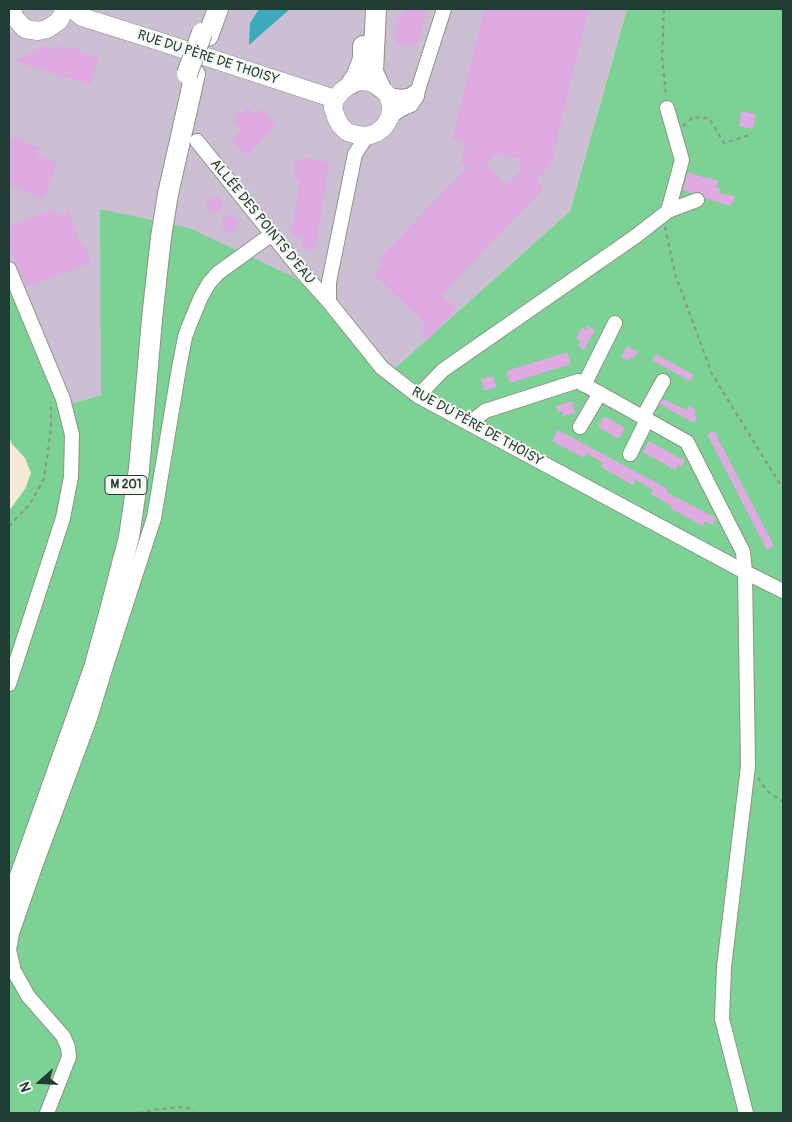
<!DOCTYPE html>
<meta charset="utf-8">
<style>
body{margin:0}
#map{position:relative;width:792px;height:1122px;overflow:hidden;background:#f5eada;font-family:Pangolin,sans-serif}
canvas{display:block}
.frame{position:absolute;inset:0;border:10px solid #1f3d34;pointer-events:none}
.north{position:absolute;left:15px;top:1057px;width:50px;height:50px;-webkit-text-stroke:4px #f6f6f2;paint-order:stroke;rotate:251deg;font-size:14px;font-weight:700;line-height:20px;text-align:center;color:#1f3d34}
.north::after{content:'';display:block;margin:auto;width:18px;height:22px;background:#1f3d34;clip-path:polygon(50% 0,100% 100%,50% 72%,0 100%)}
</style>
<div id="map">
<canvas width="792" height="1122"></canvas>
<div class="frame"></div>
<div class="north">N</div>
</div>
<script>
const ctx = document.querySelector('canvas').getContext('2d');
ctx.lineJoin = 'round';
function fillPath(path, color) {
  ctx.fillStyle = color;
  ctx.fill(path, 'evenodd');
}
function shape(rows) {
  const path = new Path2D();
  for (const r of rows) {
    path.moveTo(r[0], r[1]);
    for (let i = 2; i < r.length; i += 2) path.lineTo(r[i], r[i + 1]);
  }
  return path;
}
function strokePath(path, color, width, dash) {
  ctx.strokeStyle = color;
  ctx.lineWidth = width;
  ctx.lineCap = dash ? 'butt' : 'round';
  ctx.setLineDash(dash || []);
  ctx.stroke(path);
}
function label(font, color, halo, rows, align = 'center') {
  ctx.font = font + ' Pangolin,sans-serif';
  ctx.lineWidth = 4;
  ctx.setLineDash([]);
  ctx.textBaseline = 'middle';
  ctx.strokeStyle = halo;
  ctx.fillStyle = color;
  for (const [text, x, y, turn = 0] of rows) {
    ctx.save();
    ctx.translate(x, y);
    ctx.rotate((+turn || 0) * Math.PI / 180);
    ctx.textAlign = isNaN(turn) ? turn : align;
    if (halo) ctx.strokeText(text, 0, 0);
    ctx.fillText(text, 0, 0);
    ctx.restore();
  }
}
fillPath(shape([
 [9,9,627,9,570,211,395,368,296,278,101,209,101,395,60,407,9,285]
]), '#ccbfd4');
fillPath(shape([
 [627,9,783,9,783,1113,9,1113,9,511,25,489,31,473,25,458,12,444,9,437,9,285,60,407,101,395,100,209,189,228,296,278,395,368,570,211]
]), '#7cd194');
fillPath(shape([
 [259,9,290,9,249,45,250,23]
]), '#3baaba');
fillPath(shape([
 [405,9,428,9,417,45,396,45,397,16,402,17],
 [484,9,589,9,551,164,536,181,544,188,442,295,457,309,427,341,419,333,426,325,374,274,382,266,377,261,467,167,461,162,466,142,452,139],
 [497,154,520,159,519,166,522,169,507,185,486,165],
 [58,45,71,49,76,47,79,52,99,58,90,85,14,61,44,46,56,50],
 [243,104,256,115,261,109,277,124,247,155,231,141,241,130,233,122,236,119,236,113,244,113],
 [741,111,756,114,753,129,739,126],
 [9,136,40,148,37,155,58,163,43,199,9,185],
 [304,158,329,162,315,250,302,248,303,238,291,236,300,180,294,179,295,171,293,167,296,165,294,161,300,159,304,159],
 [688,172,706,178,707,177,719,181,716,187,721,189,719,193,736,196,730,206,705,198,703,194,699,192,691,193,683,190],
 [216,196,220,199,223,203,220,213,212,212,207,208,206,202,208,200,212,197],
 [54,209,56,216,69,211,81,244,84,243,91,263,26,287,9,247,9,226],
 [223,216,232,216,236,218,239,224,237,230,232,233,230,233,224,230,222,226],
 [588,326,595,330,584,350,578,346,581,341,576,338,582,327,586,330],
 [627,346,638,352,634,358,631,356,628,361,621,357],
 [567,352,571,364,510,383,506,371],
 [656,354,694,375,690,381,652,360],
 [493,376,496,387,484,391,481,379],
 [663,399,687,410,689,406,696,410,694,415,697,417,694,423,660,404],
 [572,401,575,413,563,416,562,411,558,412,556,406],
 [604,416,625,428,619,439,598,427],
 [558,430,668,489,666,492,716,518,712,525,705,521,703,526,670,508,672,506,651,494,653,490,636,480,633,485,601,467,603,463,587,453,584,458,552,441],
 [714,431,774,546,767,550,707,434],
 [649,441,685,461,681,467,678,465,675,470,643,452]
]), '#dfa9e1');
const minor = shape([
 [388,95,400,97,409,96,418,90],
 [390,117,400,110,411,105,417,96,418,90,444,9],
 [367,136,355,154,329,282,329,302,382,368,418,396,745,572,783,591],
 [197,141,303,273,329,302],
 [668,211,697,200],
 [9,269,63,399,72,435,71,477,63,518,9,684],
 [584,385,615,323],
 [418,396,443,370,636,236,668,211,682,160,667,108],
 [643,417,663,381],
 [469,424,485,411,578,381,687,442,743,552,745,572,748,766,724,967,722,1019,746,1113],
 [580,427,600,393],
 [630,454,647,420],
 [47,1113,69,1057,68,1047,63,1036,28,996,14,971,9,950,12,933,35,867,90,718,107,663,154,518,179,368,185,337,189,326,201,297,209,283,218,273,272,234]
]);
const major = shape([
 [12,9,14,17,25,29,38,31,47,29,59,21,63,13,64,9],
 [73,9,82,17,155,40,335,99],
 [360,81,370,82,380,87,388,95,391,106,390,117,384,127,376,133,367,136,357,135,347,132,340,125,336,117,333,108,335,99,342,91,351,84,360,81]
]);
const highway = shape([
 [376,9,373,72,380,87],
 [208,36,218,9],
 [351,84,357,75,363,59,363,46],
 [9,907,94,668,109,614,129,537,139,469,152,319,161,237,168,194,195,74]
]);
strokePath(minor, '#8a9487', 16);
strokePath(major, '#8a9487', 19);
strokePath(highway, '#8a9487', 22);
strokePath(shape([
 [664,9,662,56,666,96],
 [683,126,693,117,709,118,724,143,749,135],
 [665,227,675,274,712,374,783,489],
 [9,526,30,504,44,479,51,429,51,402],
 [758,778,767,791,783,802],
 [139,1113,153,1110,180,1107,188,1108,193,1111,194,1113]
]), '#8a9487', 2, [4, 4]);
strokePath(minor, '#fff', 14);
strokePath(major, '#fff', 18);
strokePath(highway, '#fff', 20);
const highwayBridge = shape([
 [187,74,202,33]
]);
strokePath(highwayBridge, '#8a9487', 22, []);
strokePath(highwayBridge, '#fff', 20);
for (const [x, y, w] of [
 [126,485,42]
]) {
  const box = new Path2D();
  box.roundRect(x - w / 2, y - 9.5, w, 19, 4);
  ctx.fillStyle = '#f6f6f2';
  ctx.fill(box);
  strokePath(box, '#1f3d34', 1);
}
label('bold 12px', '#1f3d34', null, [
 ["M 201",126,485]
]);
label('14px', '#1f3d34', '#f6f6f2', [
 ["RUE DU PÈRE DE THOISY",208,58,18],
 ["ALLÉE DES POINTS D'EAU",262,222,51],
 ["RUE DU PÈRE DE THOISY",477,427,29]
]);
</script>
